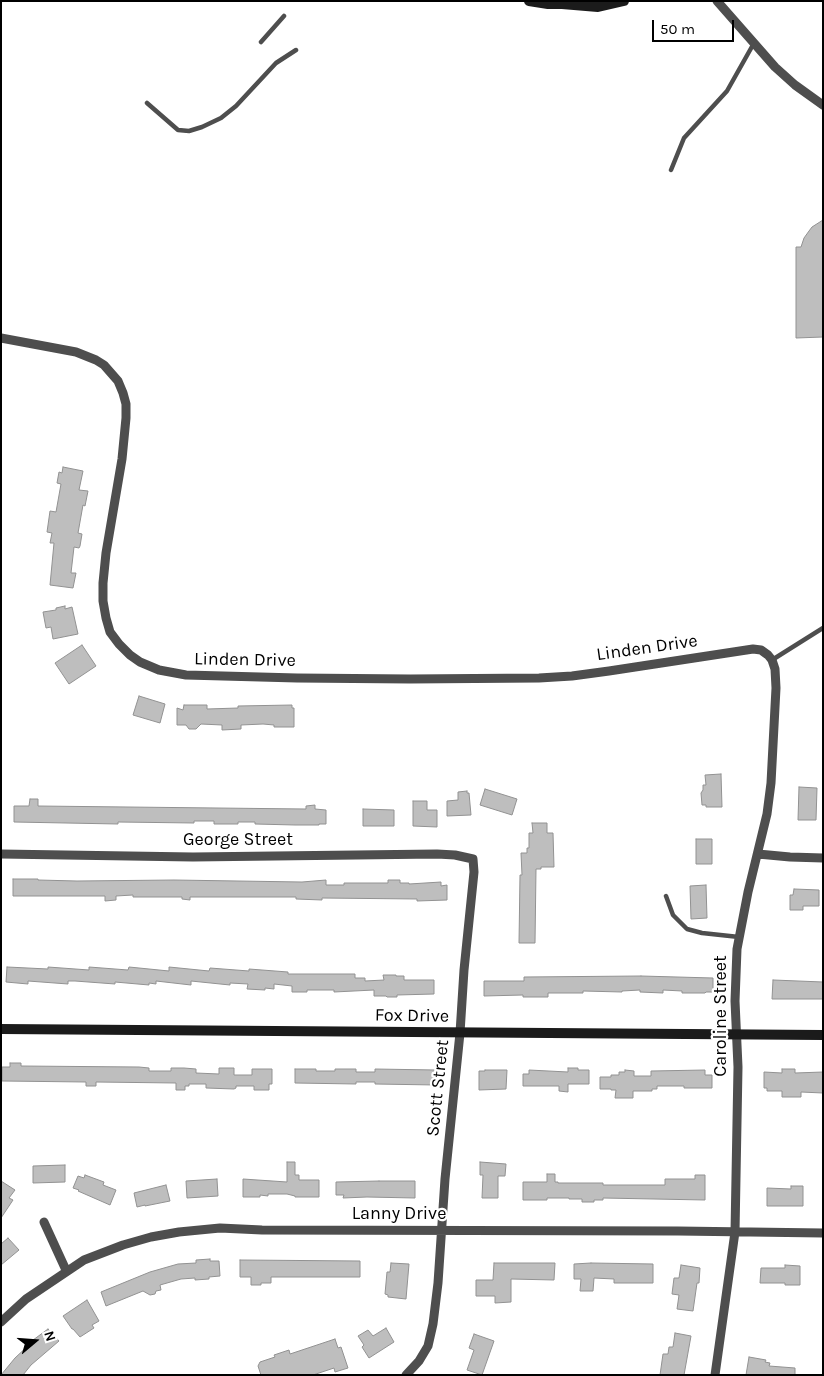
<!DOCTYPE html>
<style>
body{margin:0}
#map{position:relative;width:824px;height:1376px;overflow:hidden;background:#fff;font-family:Karla,sans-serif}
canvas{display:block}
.frame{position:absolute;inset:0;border:2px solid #000;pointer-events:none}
.north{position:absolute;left:10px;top:1316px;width:50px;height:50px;-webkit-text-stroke:4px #fff;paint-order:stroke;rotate:72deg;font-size:14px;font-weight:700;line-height:20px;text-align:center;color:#000}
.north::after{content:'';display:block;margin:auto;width:18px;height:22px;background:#000;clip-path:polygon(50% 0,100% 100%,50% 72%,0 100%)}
.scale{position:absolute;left:652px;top:20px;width:82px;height:22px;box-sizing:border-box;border:2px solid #000;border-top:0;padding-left:6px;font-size:15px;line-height:18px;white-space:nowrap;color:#000;-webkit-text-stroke:4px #fff;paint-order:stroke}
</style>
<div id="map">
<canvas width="824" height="1376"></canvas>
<div class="frame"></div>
<div class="north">N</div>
<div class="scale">50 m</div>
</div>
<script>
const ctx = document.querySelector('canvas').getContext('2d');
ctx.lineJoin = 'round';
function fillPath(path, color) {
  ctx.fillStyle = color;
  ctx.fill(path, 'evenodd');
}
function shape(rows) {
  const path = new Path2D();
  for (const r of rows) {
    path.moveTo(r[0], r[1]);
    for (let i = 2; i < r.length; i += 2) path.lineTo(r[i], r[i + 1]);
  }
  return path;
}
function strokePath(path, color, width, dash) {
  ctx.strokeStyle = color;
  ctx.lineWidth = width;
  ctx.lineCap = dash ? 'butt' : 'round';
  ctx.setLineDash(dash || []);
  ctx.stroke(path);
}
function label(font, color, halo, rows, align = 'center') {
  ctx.font = font + ' Karla,sans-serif';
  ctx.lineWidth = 4.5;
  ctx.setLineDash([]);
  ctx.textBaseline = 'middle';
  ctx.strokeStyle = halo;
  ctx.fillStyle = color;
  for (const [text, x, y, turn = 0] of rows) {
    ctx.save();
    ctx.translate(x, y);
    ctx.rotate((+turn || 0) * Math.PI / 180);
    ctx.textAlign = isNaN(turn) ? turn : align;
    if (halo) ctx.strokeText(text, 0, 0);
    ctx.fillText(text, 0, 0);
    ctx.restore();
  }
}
const building = shape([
 [823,220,823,337,796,338,796,247,801,247,804,238,809,231,812,227,823,220],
 [63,467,83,471,79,490,88,491,85,506,83,505,78,533,82,534,80,546,79,548,74,547,71,573,76,573,73,588,50,585,54,543,50,543,52,533,47,532,50,511,56,512,61,484,57,483,59,472,62,473,63,467],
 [65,606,65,609,72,607,78,634,53,639,51,627,46,628,43,612,56,610,56,608,65,606],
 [82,645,96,666,69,684,55,663,82,645],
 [139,696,165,704,160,723,133,715,139,696],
 [184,705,207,705,207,709,238,708,238,706,292,705,292,708,294,708,294,727,274,727,274,725,263,724,241,725,241,729,222,730,222,725,201,724,196,729,189,729,186,725,177,725,177,708,183,710,184,705],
 [721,774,722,807,706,807,706,805,702,805,701,793,703,790,703,785,706,785,705,775,721,774],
 [799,787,817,788,816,820,798,820,799,787],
 [485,789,517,799,512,815,480,805,485,789],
 [467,791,467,793,469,793,471,815,447,816,447,801,458,800,458,792,467,791],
 [30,799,38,799,38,806,306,809,306,806,315,805,315,809,326,810,326,824,319,824,319,825,295,825,255,824,255,822,238,822,238,824,214,824,214,821,194,821,194,823,118,822,118,824,14,822,14,806,29,806,30,799],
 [413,801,427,801,427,810,437,810,437,827,413,826,413,801],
 [363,809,394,810,394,826,363,826,363,809],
 [532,823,547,823,547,833,553,833,554,867,541,867,541,869,536,869,535,943,519,943,520,875,522,875,521,853,527,853,527,848,529,848,529,833,533,833,532,823],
 [696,839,712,839,712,864,696,864,696,839],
 [13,879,38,879,38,880,77,881,174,880,302,882,326,880,326,885,344,885,344,883,388,883,388,880,400,880,400,883,409,883,409,884,441,882,441,886,447,885,447,900,417,901,417,899,322,898,322,900,296,899,296,897,190,897,190,900,182,899,182,897,133,897,133,895,116,896,116,900,105,901,105,896,13,896,13,879],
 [706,885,707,918,691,919,690,886,706,885],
 [794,889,819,890,819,906,803,906,803,910,790,910,790,895,793,895,794,889],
 [7,967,48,969,48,967,89,970,89,967,128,970,129,967,169,971,169,967,209,971,210,968,249,971,249,969,288,972,288,974,355,974,355,978,365,978,365,981,384,980,383,975,396,975,396,976,404,976,404,980,434,980,434,994,397,995,397,997,387,997,386,996,374,996,374,990,334,992,334,990,307,990,307,992,292,992,292,986,274,984,274,989,265,988,265,990,247,989,248,984,230,983,230,985,191,981,191,985,156,981,156,984,149,983,149,985,115,982,115,984,75,981,68,981,68,984,28,981,28,984,6,982,7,967],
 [641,976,713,978,713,992,706,992,705,993,682,993,682,991,663,990,663,993,640,992,640,990,622,991,622,992,583,991,583,993,548,993,548,997,523,997,523,995,484,996,484,981,524,981,524,977,641,976],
 [773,980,823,982,823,999,772,999,773,980],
 [10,1063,21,1063,21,1066,139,1067,149,1068,149,1071,171,1071,171,1068,184,1068,196,1069,196,1073,219,1074,219,1068,234,1068,234,1075,252,1075,252,1069,272,1069,272,1084,269,1084,269,1090,254,1090,254,1086,236,1086,236,1088,234,1089,206,1088,206,1084,189,1084,189,1086,185,1086,185,1090,176,1090,176,1083,96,1082,96,1086,86,1086,86,1082,2,1081,2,1067,10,1067,10,1063],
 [568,1068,578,1068,578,1070,589,1070,589,1084,568,1084,568,1092,559,1091,559,1086,523,1086,523,1074,529,1074,529,1070,568,1072,568,1068],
 [295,1069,316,1069,316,1071,335,1071,335,1069,356,1069,356,1072,375,1072,375,1069,436,1070,436,1085,375,1084,375,1082,356,1082,356,1084,295,1083,295,1069],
 [782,1069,795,1069,795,1073,823,1072,823,1093,801,1092,801,1097,782,1097,782,1091,767,1091,767,1088,764,1088,764,1072,782,1073,782,1069],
 [485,1070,507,1070,506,1089,479,1090,479,1071,485,1071,485,1070],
 [625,1070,634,1071,634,1076,651,1076,651,1071,705,1070,705,1075,712,1075,712,1088,684,1088,684,1086,657,1086,657,1089,652,1089,652,1091,633,1091,633,1098,615,1098,616,1090,611,1090,611,1089,600,1089,600,1077,611,1077,611,1075,619,1075,619,1072,625,1072,625,1070],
 [287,1162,295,1162,295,1175,299,1175,299,1180,319,1180,319,1197,295,1197,295,1196,287,1194,268,1194,268,1196,260,1195,260,1197,243,1197,243,1179,287,1182,287,1162],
 [480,1162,506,1164,505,1176,498,1176,498,1198,482,1198,483,1175,480,1175,480,1162],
 [65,1165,65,1182,33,1183,33,1166,65,1165],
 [547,1174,555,1174,555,1182,558,1182,558,1183,603,1183,603,1185,665,1185,665,1179,695,1179,695,1175,705,1175,705,1200,603,1198,603,1200,594,1200,594,1202,582,1202,582,1199,569,1199,569,1198,547,1198,547,1200,523,1200,523,1182,547,1182,547,1174],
 [85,1175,104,1182,103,1185,116,1190,110,1205,78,1191,79,1190,73,1188,78,1176,84,1178,85,1175],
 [217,1179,218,1196,187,1198,186,1181,217,1179],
 [1,1181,15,1190,9,1198,13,1200,1,1218,1,1181],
 [379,1181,415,1181,415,1198,367,1197,343,1198,344,1195,336,1195,336,1182,379,1181],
 [166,1185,170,1201,145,1206,145,1205,137,1207,134,1193,166,1185],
 [791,1186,803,1186,803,1206,767,1206,767,1188,791,1189,791,1186],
 [8,1238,19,1250,1,1265,1,1244,8,1238],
 [210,1259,210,1261,219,1261,220,1276,209,1277,209,1279,195,1280,195,1278,181,1279,160,1285,161,1290,156,1291,155,1294,150,1295,143,1291,106,1306,101,1292,150,1272,178,1264,196,1263,196,1260,210,1259],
 [240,1260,360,1261,360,1277,271,1277,271,1283,261,1283,261,1285,251,1285,251,1277,240,1277,240,1260],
 [391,1263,409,1264,406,1299,388,1297,388,1295,385,1294,387,1272,390,1272,391,1263],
 [494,1263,555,1263,554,1280,511,1279,511,1302,495,1303,495,1296,476,1296,476,1280,493,1280,494,1263],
 [591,1263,653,1264,653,1283,614,1283,614,1279,594,1278,593,1291,580,1291,581,1279,574,1279,574,1264,591,1263],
 [681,1265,700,1268,699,1283,697,1283,693,1311,677,1309,679,1295,672,1294,674,1278,679,1278,681,1265],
 [785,1265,800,1266,800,1285,785,1285,785,1283,760,1283,761,1268,785,1268,785,1265],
 [87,1300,99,1321,92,1325,94,1328,80,1337,73,1329,72,1329,63,1316,87,1300],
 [386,1328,394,1342,369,1358,362,1347,364,1345,358,1336,368,1330,373,1336,386,1328],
 [48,1329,59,1341,31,1365,23,1375,1,1375,15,1358,30,1344,29,1343,48,1329],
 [675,1333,691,1336,684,1375,660,1375,663,1354,668,1354,669,1347,673,1347,675,1333],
 [474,1334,494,1341,482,1375,467,1370,474,1350,469,1348,474,1334],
 [335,1339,338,1348,341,1347,348,1368,335,1372,334,1368,313,1375,261,1375,258,1366,260,1362,275,1357,274,1355,289,1350,290,1354,335,1339],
 [749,1357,766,1360,765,1362,770,1363,769,1366,795,1368,795,1375,746,1375,749,1357]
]);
fillPath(building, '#bebebe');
strokePath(building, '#929292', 1);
strokePath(shape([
 [261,42,284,16],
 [147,103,178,130,189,131,202,127,221,118,236,106,276,63,296,50],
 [671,170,684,138,727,91,754,43],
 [772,660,823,628],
 [666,896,673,915,687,929,702,933,739,937]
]), '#4e4e4e', 4.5);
strokePath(shape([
 [717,1,775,67,795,85,823,105],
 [1,338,76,352,96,360,104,365,118,381,123,393,126,404,126,418,122,459,106,553,103,583,103,601,106,618,110,632,119,644,130,655,140,662,159,670,186,675,297,678,410,679,539,678,572,676,609,671,753,649,761,650,768,655,772,660,775,669,776,688,771,783,767,814,748,892,737,949,735,1001,738,1067,735,1232,715,1375],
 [1,854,193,857,437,854,455,855,473,859,474,872,464,970,460,1033,445,1179,438,1283,433,1324,428,1346,419,1361,406,1375],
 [758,854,790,857,823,858],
 [44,1222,66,1270],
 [1,1322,26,1299,84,1260,123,1245,151,1237,179,1232,220,1228,262,1230,678,1231,823,1233]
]), '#4e4e4e', 9);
strokePath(shape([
 [529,1,548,4,562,4,598,7,624,1],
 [1,1029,823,1035]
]), '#1b1b1b', 10);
label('18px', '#000', '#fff', [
 ["Linden Drive",647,648,-8],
 ["Linden Drive",245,660,1],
 ["George Street",238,840],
 ["Fox Drive",412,1016,1],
 ["Caroline Street",721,1016,-90],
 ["Scott Street",438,1088,-84],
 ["Lanny Drive",399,1214]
]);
</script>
